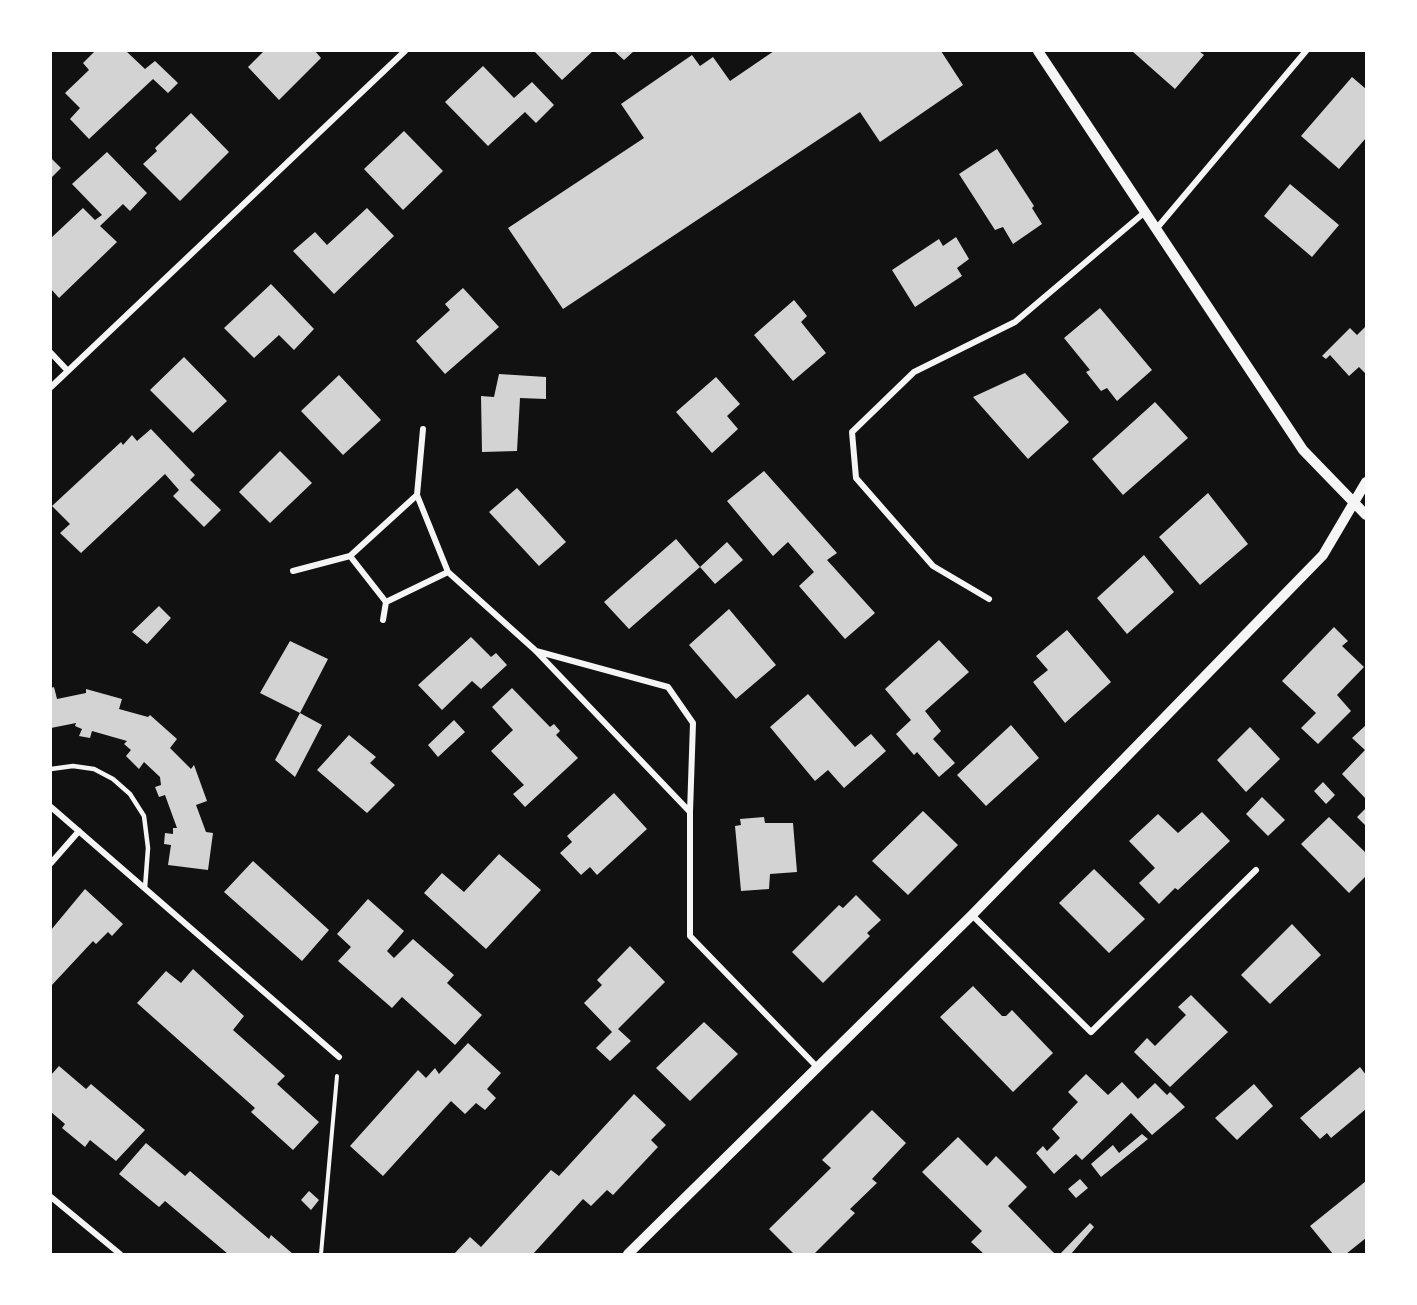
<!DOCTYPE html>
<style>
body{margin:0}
#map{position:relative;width:1417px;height:1305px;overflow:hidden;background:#111;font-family:"Work Sans",sans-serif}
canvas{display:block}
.frame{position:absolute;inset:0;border:52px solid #fff;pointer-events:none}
</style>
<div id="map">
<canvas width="1417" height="1305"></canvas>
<div class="frame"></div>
</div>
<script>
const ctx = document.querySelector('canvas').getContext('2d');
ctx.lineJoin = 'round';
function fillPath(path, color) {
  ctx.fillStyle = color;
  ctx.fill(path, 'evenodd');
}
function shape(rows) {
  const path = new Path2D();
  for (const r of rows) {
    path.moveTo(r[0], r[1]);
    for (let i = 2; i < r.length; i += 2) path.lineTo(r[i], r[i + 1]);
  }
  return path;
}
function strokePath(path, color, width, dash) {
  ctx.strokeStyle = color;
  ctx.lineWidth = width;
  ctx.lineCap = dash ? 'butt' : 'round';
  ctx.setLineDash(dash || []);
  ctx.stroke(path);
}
fillPath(shape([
 [95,51,126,51,145,69,155,61,178,83,168,93,153,79,89,139,70,119,80,108,65,93,89,70,83,63],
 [264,51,315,51,321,58,279,100,248,67],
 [534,51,593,51,562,80],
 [614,51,634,51,624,60],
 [774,51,941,51,963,85,880,142,860,112,563,309,508,228,644,138,621,104,692,55,700,66,713,57,730,81],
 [1132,51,1199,51,1204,55,1175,89],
 [483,66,514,98,532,82,554,105,536,123,525,112,488,146,445,102],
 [1352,77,1366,89,1366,138,1339,169,1301,136],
 [191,113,229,152,180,201,143,164,157,151,155,148],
 [404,131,443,171,403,210,364,169],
 [997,149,1034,206,1032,208,1042,224,1013,244,1003,227,995,230,959,174],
 [107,152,147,193,130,211,123,204,100,226,117,242,59,298,51,289,51,238,83,208,95,220,102,215,72,184],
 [51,158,61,168,51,178],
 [1290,184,1339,225,1312,257,1264,216],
 [367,208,394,236,334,294,293,251,315,232,327,245],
 [956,237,969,259,957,268,962,276,915,307,892,270,939,239,943,246],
 [271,284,314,329,294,350,279,335,254,358,224,328],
 [463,288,499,327,445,374,416,341,450,310,445,304],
 [794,300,807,316,801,322,826,353,793,381,754,335],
 [1100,308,1152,370,1117,401,1107,388,1101,391,1086,372,1090,370,1064,338],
 [1366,326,1366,374,1359,367,1349,376,1330,355,1326,359,1322,356,1350,328,1357,335],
 [184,357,227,401,193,433,150,390],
 [1025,373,1069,422,1028,459,973,397],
 [499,374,546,377,546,399,520,398,517,451,482,452,481,396,494,397],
 [339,375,381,420,343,455,301,411],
 [716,377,740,404,727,416,738,429,712,453,676,412],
 [1155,402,1188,438,1123,495,1092,459],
 [151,429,195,475,190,480,221,510,204,527,173,496,179,490,165,474,81,553,60,533,70,524,52,506,121,442,123,445,132,435,137,441],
 [280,451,312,483,270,523,239,492],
 [764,471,837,553,827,560,875,613,845,639,799,586,814,572,788,542,773,556,727,501],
 [517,488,566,542,539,566,489,512],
 [1208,493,1248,544,1200,585,1159,537],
 [676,539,700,567,629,629,604,602],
 [727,542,743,560,715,584,700,567],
 [1144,555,1174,592,1127,634,1097,598],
 [159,606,171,618,147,644,132,632],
 [729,609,776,665,736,699,689,645],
 [1334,627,1348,641,1342,646,1364,667,1337,695,1351,711,1318,744,1301,728,1316,713,1282,681],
 [1067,630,1111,682,1065,723,1033,682,1048,670,1036,656],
 [471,637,491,657,496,653,507,665,481,689,472,681,442,710,418,685],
 [939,640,969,672,925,711,941,731,933,739,955,763,939,777,917,752,914,755,896,734,911,720,885,689],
 [290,641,328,659,300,713,322,725,295,777,275,760,300,713,260,693],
 [54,687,57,699,86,693,86,689,122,699,119,709,148,717,150,715,177,739,170,748,191,769,194,765,207,801,196,805,206,832,213,833,208,870,168,865,171,845,164,844,165,833,173,834,173,828,177,828,165,795,159,797,155,787,161,785,160,777,144,762,139,769,126,756,131,750,124,744,127,741,92,731,90,738,79,736,82,729,75,726,76,723,51,728,51,688],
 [512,688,550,727,554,724,560,731,556,735,578,758,525,807,513,794,524,785,491,751,513,730,492,707],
 [808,694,855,747,871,734,886,751,844,788,828,770,815,781,770,727],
 [454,720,465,732,438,757,428,745],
 [1011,725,1039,758,986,806,957,775],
 [1366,725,1366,799,1342,774,1365,750,1352,738],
 [1250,727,1280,759,1246,792,1217,760],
 [349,735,376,757,370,763,395,785,367,813,317,770],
 [1323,782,1335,795,1326,804,1314,791],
 [614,793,647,829,597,875,590,867,581,875,560,853,572,842,567,836],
 [1262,797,1285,820,1268,836,1246,814],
 [1366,808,1366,826,1357,817],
 [923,811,958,845,908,895,872,861],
 [1202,812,1230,841,1178,890,1175,888,1159,904,1139,883,1155,868,1129,841,1158,814,1178,833],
 [764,817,765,823,793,823,797,872,770,874,769,889,741,891,735,826,741,825,740,819],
 [1329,817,1366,853,1366,876,1349,893,1301,844],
 [499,854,541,890,486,949,424,893,442,873,464,892],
 [253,861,329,930,302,961,224,892],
 [1094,869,1145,919,1109,953,1059,903],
 [85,889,123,924,112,936,108,932,96,944,93,941,51,986,51,930],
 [856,895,881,920,867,933,870,936,823,983,792,952,839,905,843,908],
 [368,899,404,931,387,951,394,958,413,939,454,975,447,983,482,1015,455,1045,402,997,392,1008,338,961,351,947,337,934],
 [1292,924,1321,955,1270,1004,1241,975],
 [630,946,665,982,618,1029,631,1041,610,1061,596,1048,612,1032,584,1003,602,985,597,980],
 [193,969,244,1016,233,1030,285,1076,277,1084,319,1122,293,1150,251,1112,255,1108,137,1003,166,971,181,983],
 [973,986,1002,1016,1006,1016,1012,1010,1053,1053,1013,1092,940,1017],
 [1191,995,1228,1032,1170,1087,1134,1052,1147,1038,1155,1046,1186,1015,1178,1007],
 [704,1022,738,1054,690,1101,656,1068],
 [468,1043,501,1073,487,1089,496,1098,485,1110,476,1103,465,1114,451,1101,383,1176,350,1146,418,1070,426,1078,435,1068,439,1074],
 [59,1066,86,1089,91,1084,145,1130,116,1161,90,1140,85,1147,62,1128,65,1124,51,1112,51,1075],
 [1360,1067,1366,1075,1366,1109,1331,1138,1327,1133,1320,1139,1300,1118],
 [1086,1074,1108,1095,1122,1082,1138,1099,1155,1083,1167,1095,1170,1092,1185,1107,1152,1135,1131,1113,1082,1160,1076,1154,1054,1174,1036,1153,1043,1146,1047,1151,1060,1138,1052,1129,1078,1102,1068,1092],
 [1254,1084,1273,1106,1237,1140,1215,1118],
 [634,1094,666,1125,651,1140,658,1147,613,1195,607,1190,591,1206,583,1199,533,1254,454,1254,470,1237,481,1247,551,1170,559,1176],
 [872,1110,906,1143,872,1179,877,1183,850,1209,855,1213,814,1254,794,1254,769,1229,831,1168,822,1160],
 [1142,1134,1148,1139,1101,1177,1091,1164,1113,1145,1119,1153],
 [958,1137,987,1166,996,1156,1027,1187,1008,1206,1055,1254,984,1254,971,1242,982,1231,922,1172],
 [146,1143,185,1176,190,1171,269,1239,271,1235,293,1254,228,1254,165,1201,159,1207,119,1174],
 [1080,1179,1088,1188,1076,1198,1068,1189],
 [1366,1181,1366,1238,1346,1254,1333,1254,1310,1226],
 [309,1191,319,1200,311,1210,301,1200],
 [1090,1223,1094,1227,1071,1254,1060,1254]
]), '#d3d3d3');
strokePath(shape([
 [321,1254,337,1076]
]), '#f5f5f5', 4);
strokePath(shape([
 [51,769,73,766,94,769,113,779,130,794,144,816,148,848,145,888]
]), '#f5f5f5', 4.5);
strokePath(shape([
 [1157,228,1306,51],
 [51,353,67,370],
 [51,387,405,51],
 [423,429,417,495,448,572,535,650,690,812,690,936,818,1068],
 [350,556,386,602,383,620],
 [293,571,350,556,417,495],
 [989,599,933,566,856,478,852,432,914,372,1015,322,1145,212],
 [386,602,448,572],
 [536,651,668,687,693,723,690,812],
 [51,807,339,1057],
 [51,863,79,831],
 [972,915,1091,1032,1256,870],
 [51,1197,120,1254]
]), '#f5f5f5', 6);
strokePath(shape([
 [1038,51,1303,450,1366,515],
 [628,1254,972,915,1323,555,1366,482]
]), '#f5f5f5', 10);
</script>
